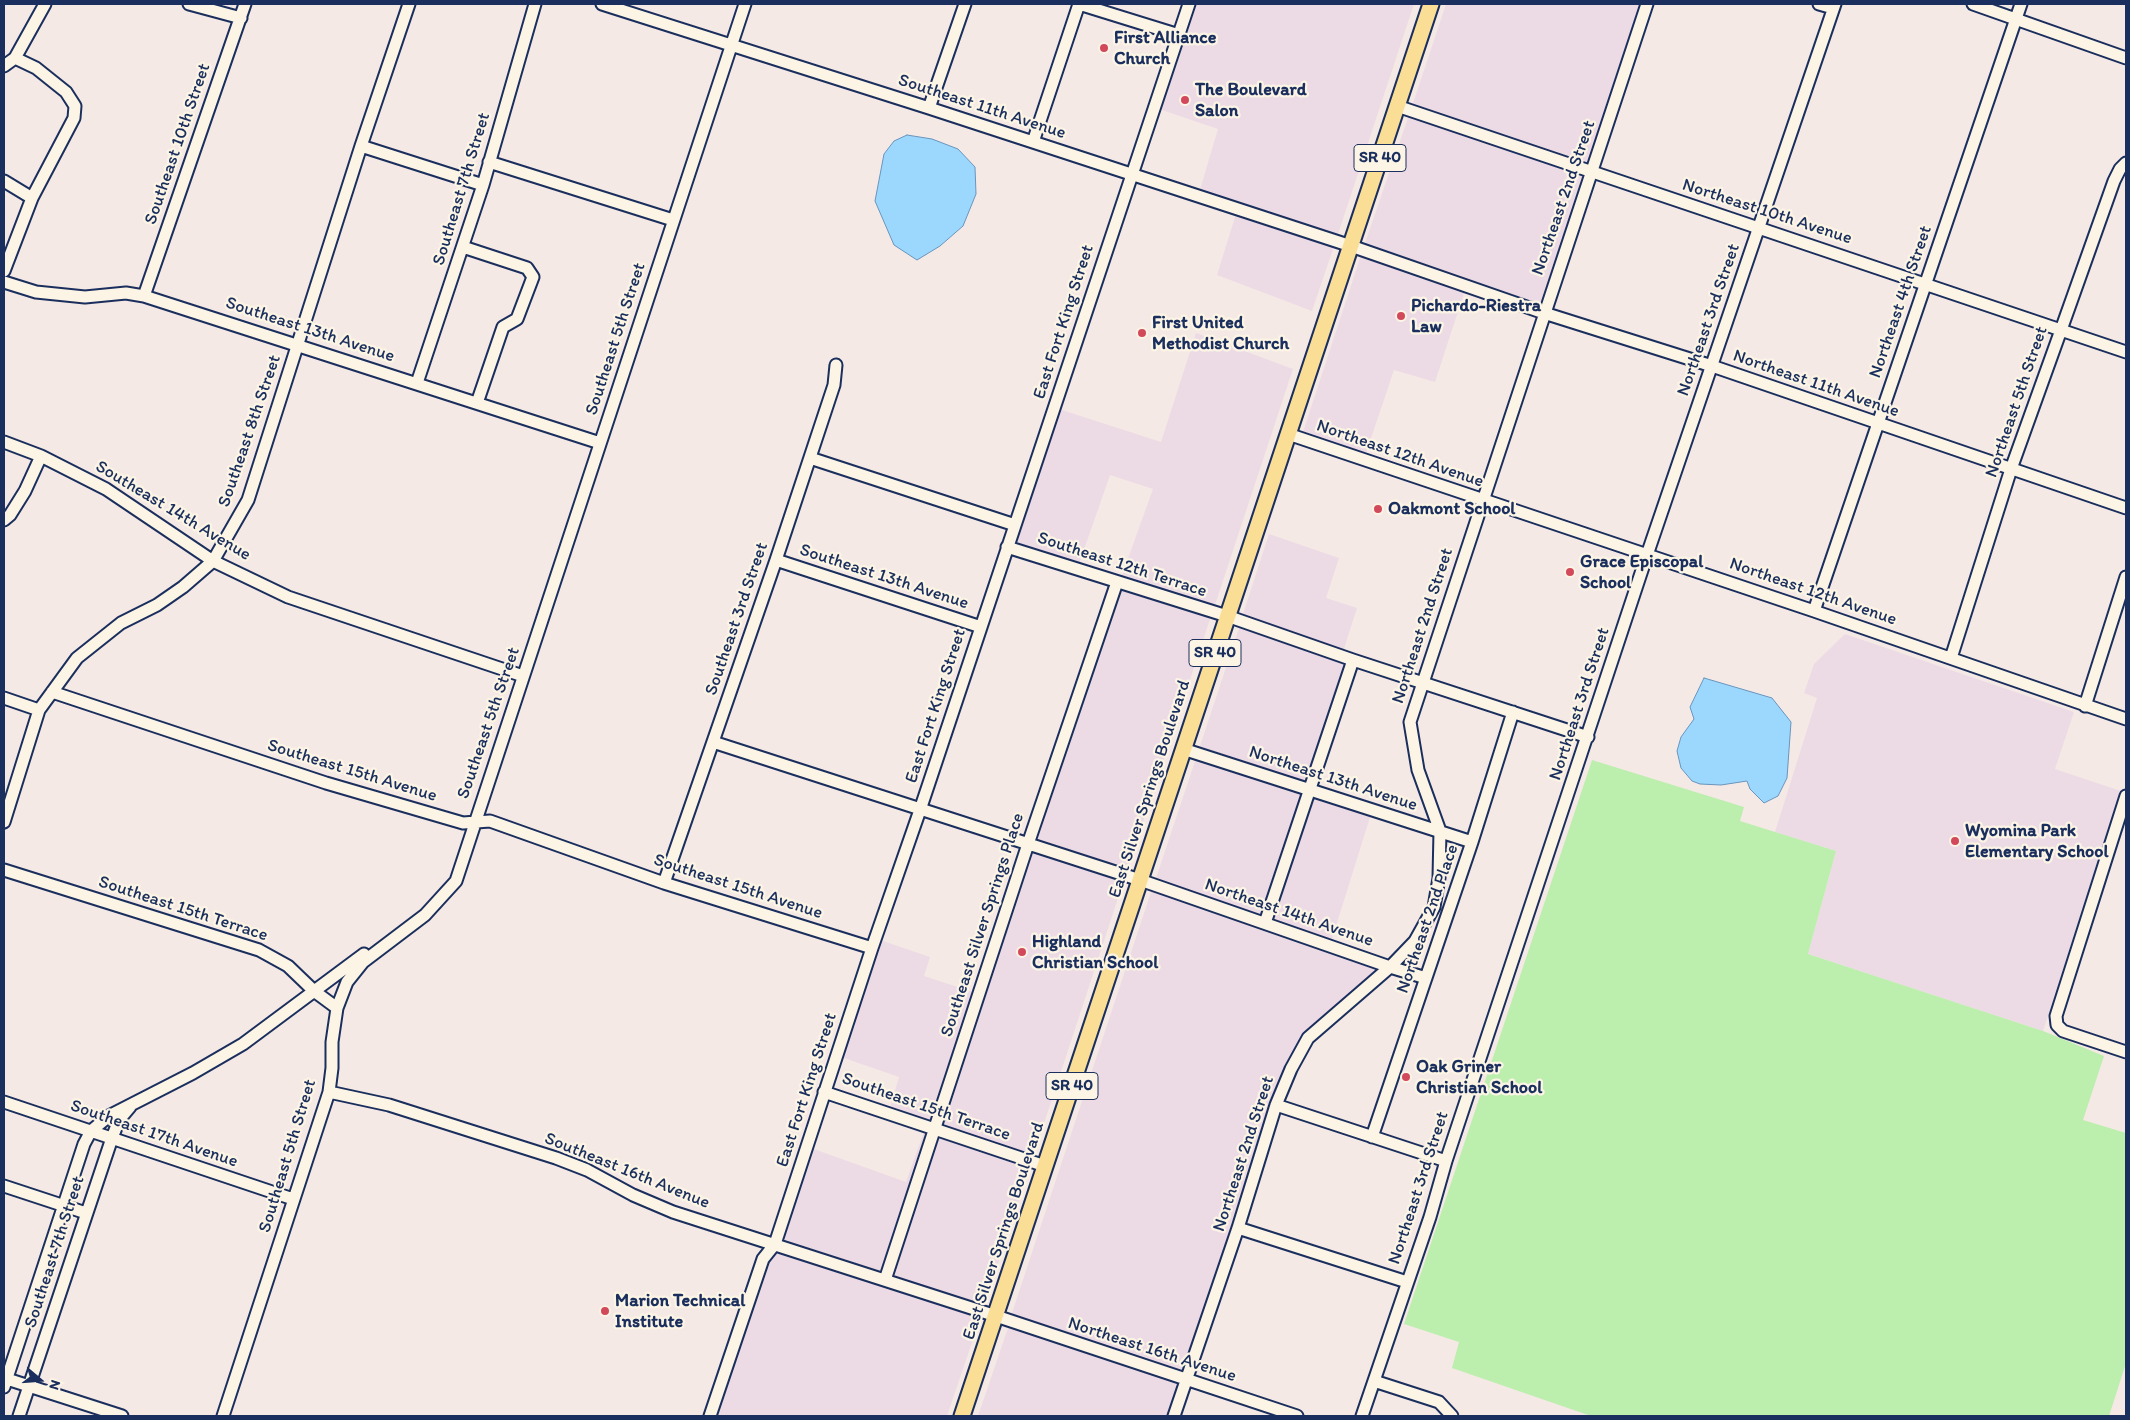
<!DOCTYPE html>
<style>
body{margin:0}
#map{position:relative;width:2130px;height:1420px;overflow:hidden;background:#f5e9e5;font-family:Itim,sans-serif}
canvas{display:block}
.frame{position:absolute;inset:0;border:5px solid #1b2f5e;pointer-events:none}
.north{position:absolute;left:15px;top:1355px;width:50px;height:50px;-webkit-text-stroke:4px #fcf5e5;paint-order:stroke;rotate:108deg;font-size:14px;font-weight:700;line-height:20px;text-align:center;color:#1b2f5e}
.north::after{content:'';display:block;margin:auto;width:18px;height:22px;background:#1b2f5e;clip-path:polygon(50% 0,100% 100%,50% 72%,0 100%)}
</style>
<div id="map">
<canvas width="2130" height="1420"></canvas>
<div class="frame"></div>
<div class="north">N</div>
</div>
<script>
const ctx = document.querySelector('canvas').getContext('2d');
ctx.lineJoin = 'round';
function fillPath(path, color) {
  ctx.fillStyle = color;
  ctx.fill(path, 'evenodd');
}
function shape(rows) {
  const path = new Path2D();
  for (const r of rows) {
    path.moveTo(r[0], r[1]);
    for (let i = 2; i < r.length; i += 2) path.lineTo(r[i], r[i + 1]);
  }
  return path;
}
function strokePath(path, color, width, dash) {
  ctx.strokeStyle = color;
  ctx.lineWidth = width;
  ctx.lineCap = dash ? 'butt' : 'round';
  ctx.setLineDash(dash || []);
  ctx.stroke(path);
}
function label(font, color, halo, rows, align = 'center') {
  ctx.font = font + ' Itim,sans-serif';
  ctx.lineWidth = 4.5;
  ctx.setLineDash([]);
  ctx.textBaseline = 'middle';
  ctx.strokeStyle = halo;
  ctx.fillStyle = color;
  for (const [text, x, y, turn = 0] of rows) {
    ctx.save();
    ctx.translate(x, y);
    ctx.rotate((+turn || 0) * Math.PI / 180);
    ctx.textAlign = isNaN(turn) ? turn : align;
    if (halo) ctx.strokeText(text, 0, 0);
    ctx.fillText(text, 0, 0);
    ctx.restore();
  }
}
fillPath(shape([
 [1195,4,1414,4,1337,237,1199,193,1218,129,1159,109],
 [1446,4,1641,4,1588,167,1412,106],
 [1409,115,1585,175,1540,307,1364,246],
 [1236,214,1334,246,1312,311,1217,275],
 [1361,255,1465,290,1435,382,1394,370,1365,456,1302,435],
 [1196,333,1293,369,1214,608,1121,578,1153,489,1110,475,1079,564,1014,541,1059,409,1161,442],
 [1269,534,1339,558,1326,598,1357,608,1343,652,1242,617],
 [1120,587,1211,616,1127,871,1034,841],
 [1240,625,1347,663,1307,785,1199,749],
 [1845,634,2074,712,2055,769,2121,791,2043,1031,1808,954,1836,851,1775,832,1817,698,1804,693,1814,664],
 [1196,758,1304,793,1261,917,1155,881],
 [1314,796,1371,814,1331,942,1271,920],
 [1031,850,1124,880,1033,1157,941,1125],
 [1152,889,1381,969,1305,1035,1234,1227,1183,1374,1011,1316],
 [880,940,930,957,924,976,973,992,980,974,931,1122,890,1108,899,1077,841,1057],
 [925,1129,929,1130,882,1274,781,1242,811,1148,906,1182],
 [938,1133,1030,1166,984,1307,891,1278],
 [777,1250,981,1316,947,1416,715,1416,767,1261],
 [1009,1325,1180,1382,1169,1416,978,1416]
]), '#ecdbe5');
fillPath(shape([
 [1592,760,1744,807,1740,821,1836,851,1808,954,2043,1031,2104,1056,2083,1120,2126,1133,2126,1363,2109,1416,1591,1416,1452,1368,1459,1342,1404,1324]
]), '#bceeae');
const water = shape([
 [907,135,932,139,958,149,975,167,976,194,963,226,940,246,917,260,894,245,875,201,884,154,894,141,907,135],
 [1704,678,1772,698,1791,722,1787,778,1778,796,1764,803,1750,789,1747,781,1721,785,1700,784,1692,781,1681,768,1677,751,1681,737,1694,719,1690,707,1704,678]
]);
fillPath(water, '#9cd8fd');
strokePath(water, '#6894bd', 1);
const minor = shape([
 [189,4,241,18],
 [602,4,929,108,1351,246,1544,313,1712,366,2126,508],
 [1079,4,1179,35],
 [1819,4,1833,8],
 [1973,4,2126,58],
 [4,66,15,58,45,4],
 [1397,106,2126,352],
 [929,108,965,4],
 [1033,142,1079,4],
 [361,146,483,185],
 [489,162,673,220],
 [4,181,32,198],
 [463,247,527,268,533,277,517,319,503,327,477,403],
 [4,271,32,198,74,118,75,106,66,92,36,68,15,58],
 [4,282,36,292,85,297,126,293,144,296,600,443],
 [144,296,245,4],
 [417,383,483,185,535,4],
 [1288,434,1814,611,2126,719],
 [4,442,41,456,106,489,213,561,288,597,523,676],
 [810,458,1015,525],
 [4,520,10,515,25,491,41,456],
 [1007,547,1227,616,1353,660,1588,737],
 [776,560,981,627],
 [1814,611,2021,4],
 [1951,658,2011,469,2061,330,2114,181,2120,169,2126,163],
 [52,692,326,783,463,823,490,821,664,883,872,948],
 [4,698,39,710],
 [2085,706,2126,577],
 [713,742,1140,880,1390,967,1426,978],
 [1183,749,1472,842],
 [2126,796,2056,1016,2057,1025,2063,1031,2126,1052],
 [4,822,39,710,77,658,121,623,157,605,183,587,213,561,248,500,361,146,409,4],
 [4,870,259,950,288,966,314,991,337,1008],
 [664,883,776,560,834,385,836,365],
 [1265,923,1353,660],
 [329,1092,389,1105,556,1158,587,1170,633,1195,673,1212,996,1316,1297,1416],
 [824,1092,1045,1166],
 [4,1102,293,1199],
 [1276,1105,1446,1161],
 [1372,1137,1472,842,1513,712],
 [4,1186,86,1213],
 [1238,1228,1407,1282],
 [885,1280,1028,844,1117,582],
 [4,1378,122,1416],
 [1374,1381,1439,1402,1452,1416],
 [4,1387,84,1144,91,1131,109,1116,193,1073,243,1044,364,954],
 [19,1416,112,1138,119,1120,130,1107],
 [223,1416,329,1092,332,1068,332,1042,337,1008,347,982,363,962,425,915,456,881,745,4],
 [710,1416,763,1259,775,1244,872,948,920,810,1189,4],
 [1174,1416,1238,1228,1276,1105,1291,1069,1308,1038,1390,967,1415,941,1434,907,1439,878,1440,831,1418,770,1410,722,1647,4],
 [1362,1416,1430,1217,1446,1161,1647,555,1835,4]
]);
const major = shape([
 [962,1416,1431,4]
]);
strokePath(minor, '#1b2f5e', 15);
strokePath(major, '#1b2f5e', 19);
strokePath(minor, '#fcf5e5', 11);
strokePath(major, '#fbde96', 15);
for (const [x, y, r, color] of [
 [1104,48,5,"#d1495b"],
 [1185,100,5,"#d1495b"],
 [1401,316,5,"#d1495b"],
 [1142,333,5,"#d1495b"],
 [1378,509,5,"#d1495b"],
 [1570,572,5,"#d1495b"],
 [1955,841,5,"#d1495b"],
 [1022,952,5,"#d1495b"],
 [1406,1077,5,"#d1495b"],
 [605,1311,5,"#d1495b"]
]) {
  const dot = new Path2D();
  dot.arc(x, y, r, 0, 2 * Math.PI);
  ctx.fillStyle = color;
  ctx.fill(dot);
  strokePath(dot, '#fcf5e5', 2);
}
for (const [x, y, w] of [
 [1380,158,52],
 [1215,653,52],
 [1072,1086,52]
]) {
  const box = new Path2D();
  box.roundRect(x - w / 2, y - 13.5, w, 27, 4);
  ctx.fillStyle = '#fcf5e5';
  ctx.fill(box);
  strokePath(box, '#1b2f5e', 1);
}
label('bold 16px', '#1b2f5e', null, [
 ["SR 40",1380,158],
 ["SR 40",1215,653],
 ["SR 40",1072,1086]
]);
label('bold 18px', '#1b2f5e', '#fcf5e5', [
 ["First Alliance",1114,38],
 ["Church",1114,59],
 ["The Boulevard",1195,90],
 ["Salon",1195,111],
 ["Pichardo-Riestra",1411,306],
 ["Law",1411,327],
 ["First United",1152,323],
 ["Methodist Church",1152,344],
 ["Oakmont School",1388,509],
 ["Grace Episcopal",1580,562],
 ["School",1580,583],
 ["Wyomina Park",1965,831],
 ["Elementary School",1965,852],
 ["Highland",1032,942],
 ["Christian School",1032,963],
 ["Oak Griner",1416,1067],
 ["Christian School",1416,1088],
 ["Marion Technical",615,1301],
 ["Institute",615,1322]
], 'left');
label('18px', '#1b2f5e', '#fcf5e5', [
 ["Southeast 11th Avenue",982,107,18],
 ["Southeast 10th Street",178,144,-71],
 ["Southeast 7th Street",462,189,-73],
 ["Northeast 2nd Street",1564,198,-71],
 ["Northeast 10th Avenue",1767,212,18],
 ["Northeast 4th Street",1901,302,-71],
 ["Northeast 3rd Street",1709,320,-71],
 ["East Fort King Street",1064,322,-72],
 ["Southeast 13th Avenue",310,330,18],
 ["Southeast 5th Street",616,339,-72],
 ["Northeast 11th Avenue",1816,384,19],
 ["Northeast 5th Street",2017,402,-71],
 ["Southeast 8th Street",250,431,-71],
 ["Northeast 12th Avenue",1400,454,19],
 ["Southeast 14th Avenue",173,511,31],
 ["Southeast 12th Terrace",1122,565,18],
 ["Southeast 13th Avenue",884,577,18],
 ["Northeast 12th Avenue",1813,592,19],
 ["Southeast 3rd Street",737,619,-71],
 ["Northeast 2nd Street",1423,626,-72],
 ["Northeast 3rd Street",1580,704,-72],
 ["East Fort King Street",936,706,-72],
 ["Southeast 5th Street",489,723,-71],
 ["Southeast 15th Avenue",352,771,17],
 ["Northeast 13th Avenue",1333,779,18],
 ["East Silver Springs Boulevard",1150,789,-72],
 ["Southeast 15th Avenue",738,887,18],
 ["Southeast 15th Terrace",183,909,18],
 ["Northeast 14th Avenue",1289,913,19],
 ["Northeast 2nd Place",1428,919,-71],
 ["Southeast Silver Springs Place",983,925,-72],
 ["East Fort King Street",807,1090,-72],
 ["Southeast 15th Terrace",926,1107,19],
 ["Southeast 17th Avenue",154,1134,19],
 ["Northeast 2nd Street",1244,1154,-72],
 ["Southeast 5th Street",288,1156,-73],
 ["Southeast 16th Avenue",627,1171,22],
 ["Northeast 3rd Street",1419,1188,-72],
 ["East Silver Springs Boulevard",1004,1231,-72],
 ["Southeast 7th Street",55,1252,-72],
 ["Northeast 16th Avenue",1152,1350,18]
]);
</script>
